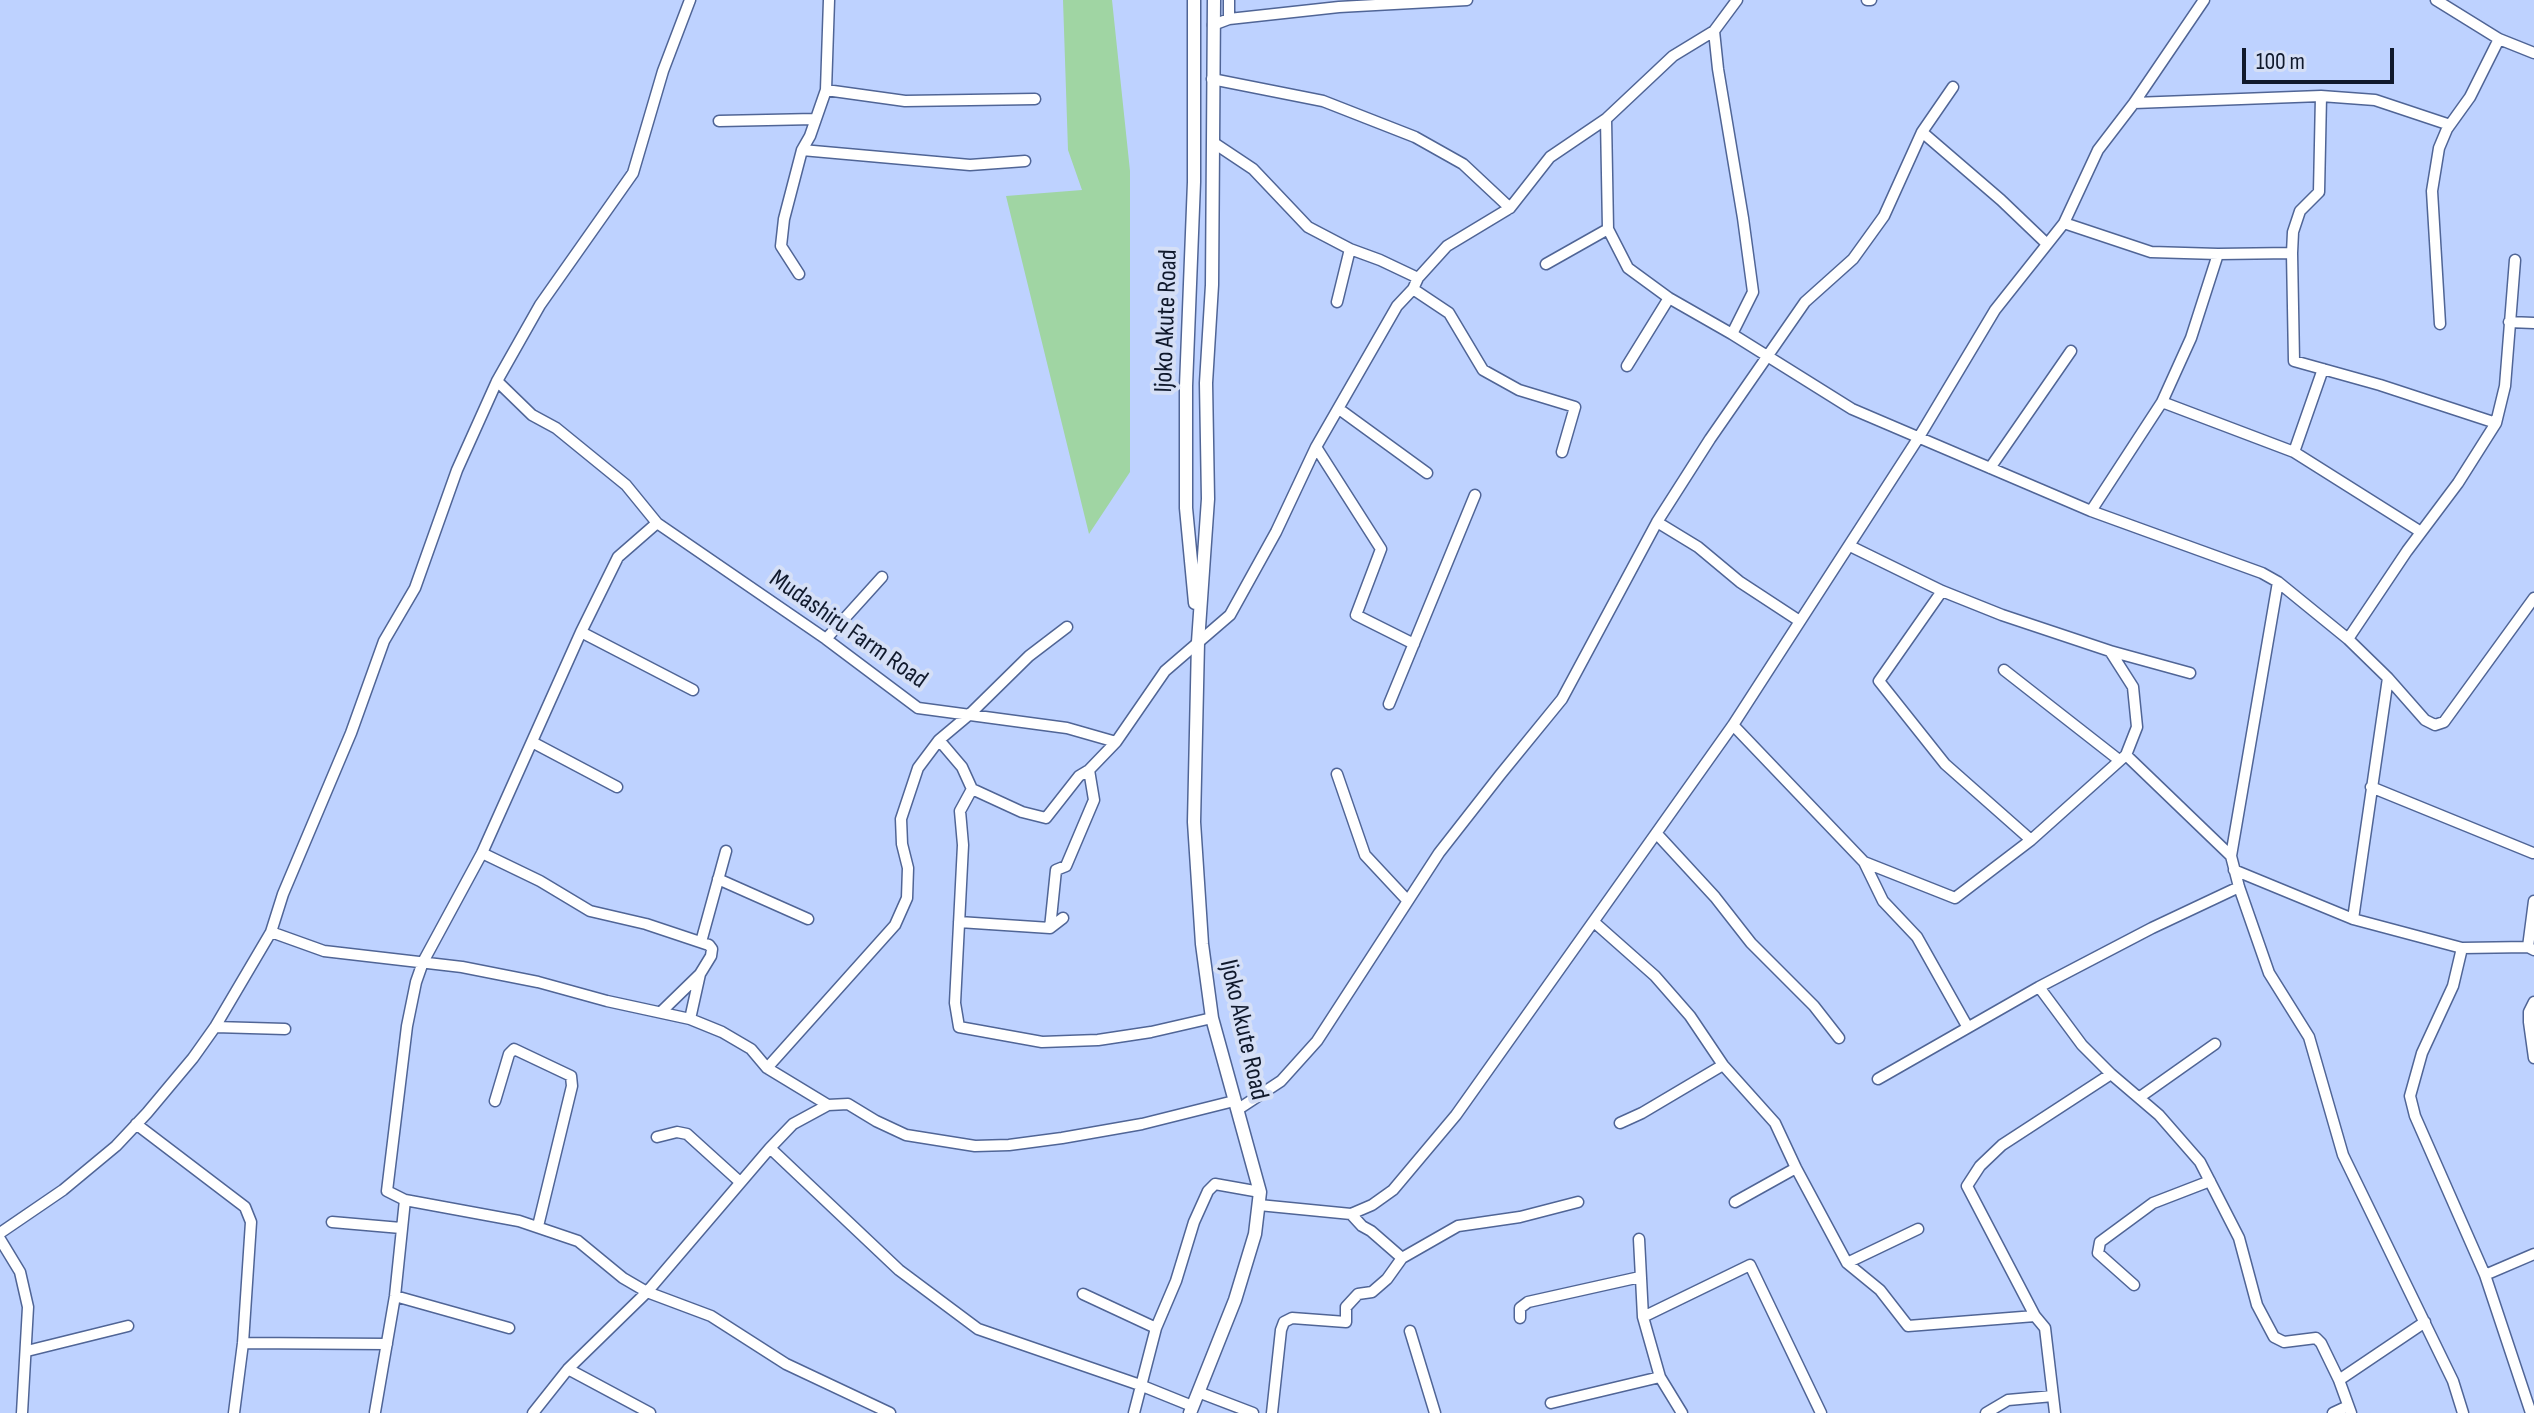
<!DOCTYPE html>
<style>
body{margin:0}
#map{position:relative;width:2534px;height:1413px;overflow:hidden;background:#bed2ff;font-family:"Sofia Sans Condensed",sans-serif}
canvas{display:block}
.scale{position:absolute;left:2242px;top:48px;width:152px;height:36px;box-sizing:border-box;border:4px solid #10192c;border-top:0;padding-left:10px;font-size:24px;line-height:28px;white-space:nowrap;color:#10192c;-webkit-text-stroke:6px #d5dff6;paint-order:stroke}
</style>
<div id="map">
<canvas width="2534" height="1413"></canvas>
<div class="scale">100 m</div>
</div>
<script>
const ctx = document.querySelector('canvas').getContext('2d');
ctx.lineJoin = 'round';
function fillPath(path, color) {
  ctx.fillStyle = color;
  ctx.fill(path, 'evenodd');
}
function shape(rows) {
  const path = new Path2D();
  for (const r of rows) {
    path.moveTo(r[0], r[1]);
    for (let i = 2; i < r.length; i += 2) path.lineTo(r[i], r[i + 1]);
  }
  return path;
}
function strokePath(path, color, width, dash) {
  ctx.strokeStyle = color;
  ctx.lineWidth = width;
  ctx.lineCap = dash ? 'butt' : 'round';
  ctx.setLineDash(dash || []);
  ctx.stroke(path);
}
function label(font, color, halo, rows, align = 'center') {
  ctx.font = font + ' "Sofia Sans Condensed",sans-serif';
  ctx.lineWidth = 8;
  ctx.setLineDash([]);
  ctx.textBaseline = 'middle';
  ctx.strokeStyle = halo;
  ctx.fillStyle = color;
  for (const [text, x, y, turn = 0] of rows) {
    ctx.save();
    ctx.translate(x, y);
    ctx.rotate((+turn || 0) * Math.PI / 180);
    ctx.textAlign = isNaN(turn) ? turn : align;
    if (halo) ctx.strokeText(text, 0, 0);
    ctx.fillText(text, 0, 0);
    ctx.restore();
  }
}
fillPath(shape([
 [1063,0,1112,0,1130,171,1130,472,1089,534,1006,196,1082,190,1068,150]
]), '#a0d5a3');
const minor = shape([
 [1867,0,1871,0],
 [2436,0,2499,39,2534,53],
 [1229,19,1229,0],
 [1213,25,1229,19,1339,7,1467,0],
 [1212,79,1323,101,1415,137,1463,164,1510,208],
 [826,90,905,101,1035,99],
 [2134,103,2321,96,2375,100,2450,125],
 [1606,119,1608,229,1628,268,1669,298,1732,334,1852,409,2091,511,2262,573,2278,582,2348,639,2388,678,2425,720,2435,725,2444,722,2534,598],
 [719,121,815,119],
 [1922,132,2001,200,2047,244],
 [1214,143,1253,169,1308,227,1350,249,1380,260,1418,278],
 [802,150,970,165,1025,161],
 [2064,223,2151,252,2218,254,2292,253,2294,361,2380,385,2496,423],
 [2292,253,2293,232,2300,211,2319,192,2321,96],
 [1546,264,1608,229],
 [799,274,781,246,784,219,802,150,810,136,826,90,829,0],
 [1413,289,1449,313,1483,370,1519,390,1575,407,1562,452],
 [1337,302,1350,249],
 [2509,322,2534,323],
 [2440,324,2432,191,2439,148,2447,129,2470,97,2499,39],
 [1732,334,1753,292,1743,218,1718,69,1714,31,1737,0],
 [1627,366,1669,298],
 [497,381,532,415,556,428,626,485,657,523,826,639,918,708,1067,728,1116,742,1165,671,1230,615,1276,532,1316,447,1397,306,1413,289,1418,278,1447,246,1510,208,1550,157,1606,119,1673,56,1714,31],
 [2162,402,2294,452,2421,532],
 [1339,409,1427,473],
 [1316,447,1381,549,1356,615,1414,644],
 [2294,452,2323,369],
 [1990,468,2071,351],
 [2091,511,2162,402,2191,338,2218,254],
 [1657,522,1698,547,1740,582,1798,620],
 [657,523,618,557,581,632,482,853,423,962,416,982,407,1026,387,1191,405,1200,519,1221,578,1241,623,1278,647,1292,711,1316,786,1364,890,1413],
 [1942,591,1879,681,1945,764,2031,840],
 [581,632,693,690],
 [826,639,882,577],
 [2348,639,2407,551,2458,483,2496,423,2505,386,2515,260],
 [2110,651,2190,673],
 [2004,670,2119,760],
 [1389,704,1475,495],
 [1733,725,1864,862,1955,898,2031,840,2126,755,2137,727,2133,687,2110,651,2002,615,1942,591,1850,546],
 [939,740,962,767,972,789,1022,812,1046,818,1079,776,1089,770,1116,742],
 [532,742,617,787],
 [2126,755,2231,856,2239,887,2269,973,2309,1037,2343,1155,2453,1381,2463,1413],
 [1337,774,1365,855,1407,900],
 [2371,787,2533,853],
 [972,789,960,811,963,845,955,1003,959,1027,1042,1042,1098,1040,1151,1032,1212,1018],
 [1657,834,1715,897,1751,943,1814,1006,1839,1038],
 [482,853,540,881,590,911,646,924,709,945,712,949,711,956,700,974,690,1019],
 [2231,856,2278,582],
 [1864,862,1883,901,1917,937,1967,1026],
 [2234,870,2353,919,2462,948,2528,947,2534,950],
 [718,879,808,919],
 [2353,919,2388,678],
 [959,922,1050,928,1063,918],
 [1594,922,1655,976,1690,1016,1723,1065,1775,1123,1796,1168,1847,1263,1880,1290,1908,1326,2035,1316],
 [1050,928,1056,870,1066,866,1094,800,1089,770],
 [271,932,324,951,462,967,538,982,607,1001,690,1019,722,1032,751,1049,767,1068,828,1105],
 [701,942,726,851],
 [2528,947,2534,901],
 [2462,948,2453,986,2422,1053,2410,1096,2415,1116,2485,1275,2531,1413],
 [2039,987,2082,1045,2111,1074,2159,1115,2200,1162,2239,1238,2257,1305,2274,1337,2284,1342,2316,1338,2321,1343,2339,1380,2351,1413],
 [2534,1002,2529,1012,2529,1022,2534,1058],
 [662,1011,699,975],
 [215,1027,285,1029],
 [767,1068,895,925,907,898,908,868,902,844,901,819,918,768,939,740,970,714,1029,656,1067,627],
 [1878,1079,2039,987,2152,928,2239,887],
 [2140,1097,2215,1044],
 [495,1101,509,1054,514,1049,571,1076,572,1086,538,1226],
 [1237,1110,1281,1081,1317,1041,1439,853,1500,775,1562,699,1657,522,1710,439,1805,302,1853,259,1884,216,1922,132,1953,87],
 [1620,1123,1642,1113,1723,1065],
 [136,1124,245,1207,251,1222,243,1343,234,1413],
 [657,1137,677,1132,687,1134,740,1182],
 [770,1148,899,1270,978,1329,1140,1385,1192,1406],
 [1735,1202,1796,1168],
 [1259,1205,1351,1214,1372,1205,1393,1190,1456,1115,1733,725,1919,437,1995,310,2064,223,2098,150,2134,103,2204,0],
 [1351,1214,1362,1226,1371,1231,1402,1258,1458,1226,1520,1217,1578,1202],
 [332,1222,401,1228],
 [0,1233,63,1190,116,1146,147,1113,193,1058,215,1027,271,932,283,894,351,733,384,641,415,588,457,470,497,381,540,305,633,173,663,71,690,0],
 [0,1239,20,1272,28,1307,22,1413],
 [1639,1239,1643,1317,1660,1377,1682,1413],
 [1847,1263,1918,1229],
 [2485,1275,2534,1254],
 [2134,1285,2098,1253,2100,1242,2153,1203,2210,1181],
 [1083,1294,1156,1328],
 [395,1296,509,1328],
 [1643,1317,1750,1265,1821,1413],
 [1520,1318,1520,1308,1528,1302,1640,1277],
 [1410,1331,1435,1413],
 [243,1343,387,1344],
 [27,1351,128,1326],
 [568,1369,650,1413],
 [2339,1380,2425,1322],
 [1198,1392,1253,1413],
 [1551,1403,1660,1377],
 [375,1412,395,1296,405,1200],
 [533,1413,568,1369,647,1292,770,1148,793,1124,828,1105,848,1104,876,1121,906,1135,975,1146,1009,1145,1062,1138,1142,1124,1234,1101],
 [1134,1413,1156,1328,1176,1281,1194,1222,1208,1191,1215,1184,1260,1192],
 [1272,1413,1281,1330,1284,1322,1292,1318,1346,1322,1346,1307,1358,1294,1372,1292,1387,1279,1402,1258],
 [1986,1413,2008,1400,2053,1396],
 [2055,1413,2045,1328,2035,1316,1967,1186,1980,1166,2002,1145,2111,1074],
 [2333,1413,2348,1406]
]);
const major = shape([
 [1194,0,1194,182,1186,386,1186,508,1195,603],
 [1190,1413,1235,1300,1255,1234,1260,1192,1212,1018,1202,944,1194,822,1198,642,1208,499,1206,383,1212,285,1214,0]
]);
strokePath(minor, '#506596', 13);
strokePath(major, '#506596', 15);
strokePath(minor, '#fff', 10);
strokePath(major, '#fff', 12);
label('26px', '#10192c', '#d5dff6', [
 ["Ijoko Akute Road",1167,321,-88],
 ["Mudashiru Farm Road",848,630,35],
 ["Ijoko Akute Road",1243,1030,77]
]);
</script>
